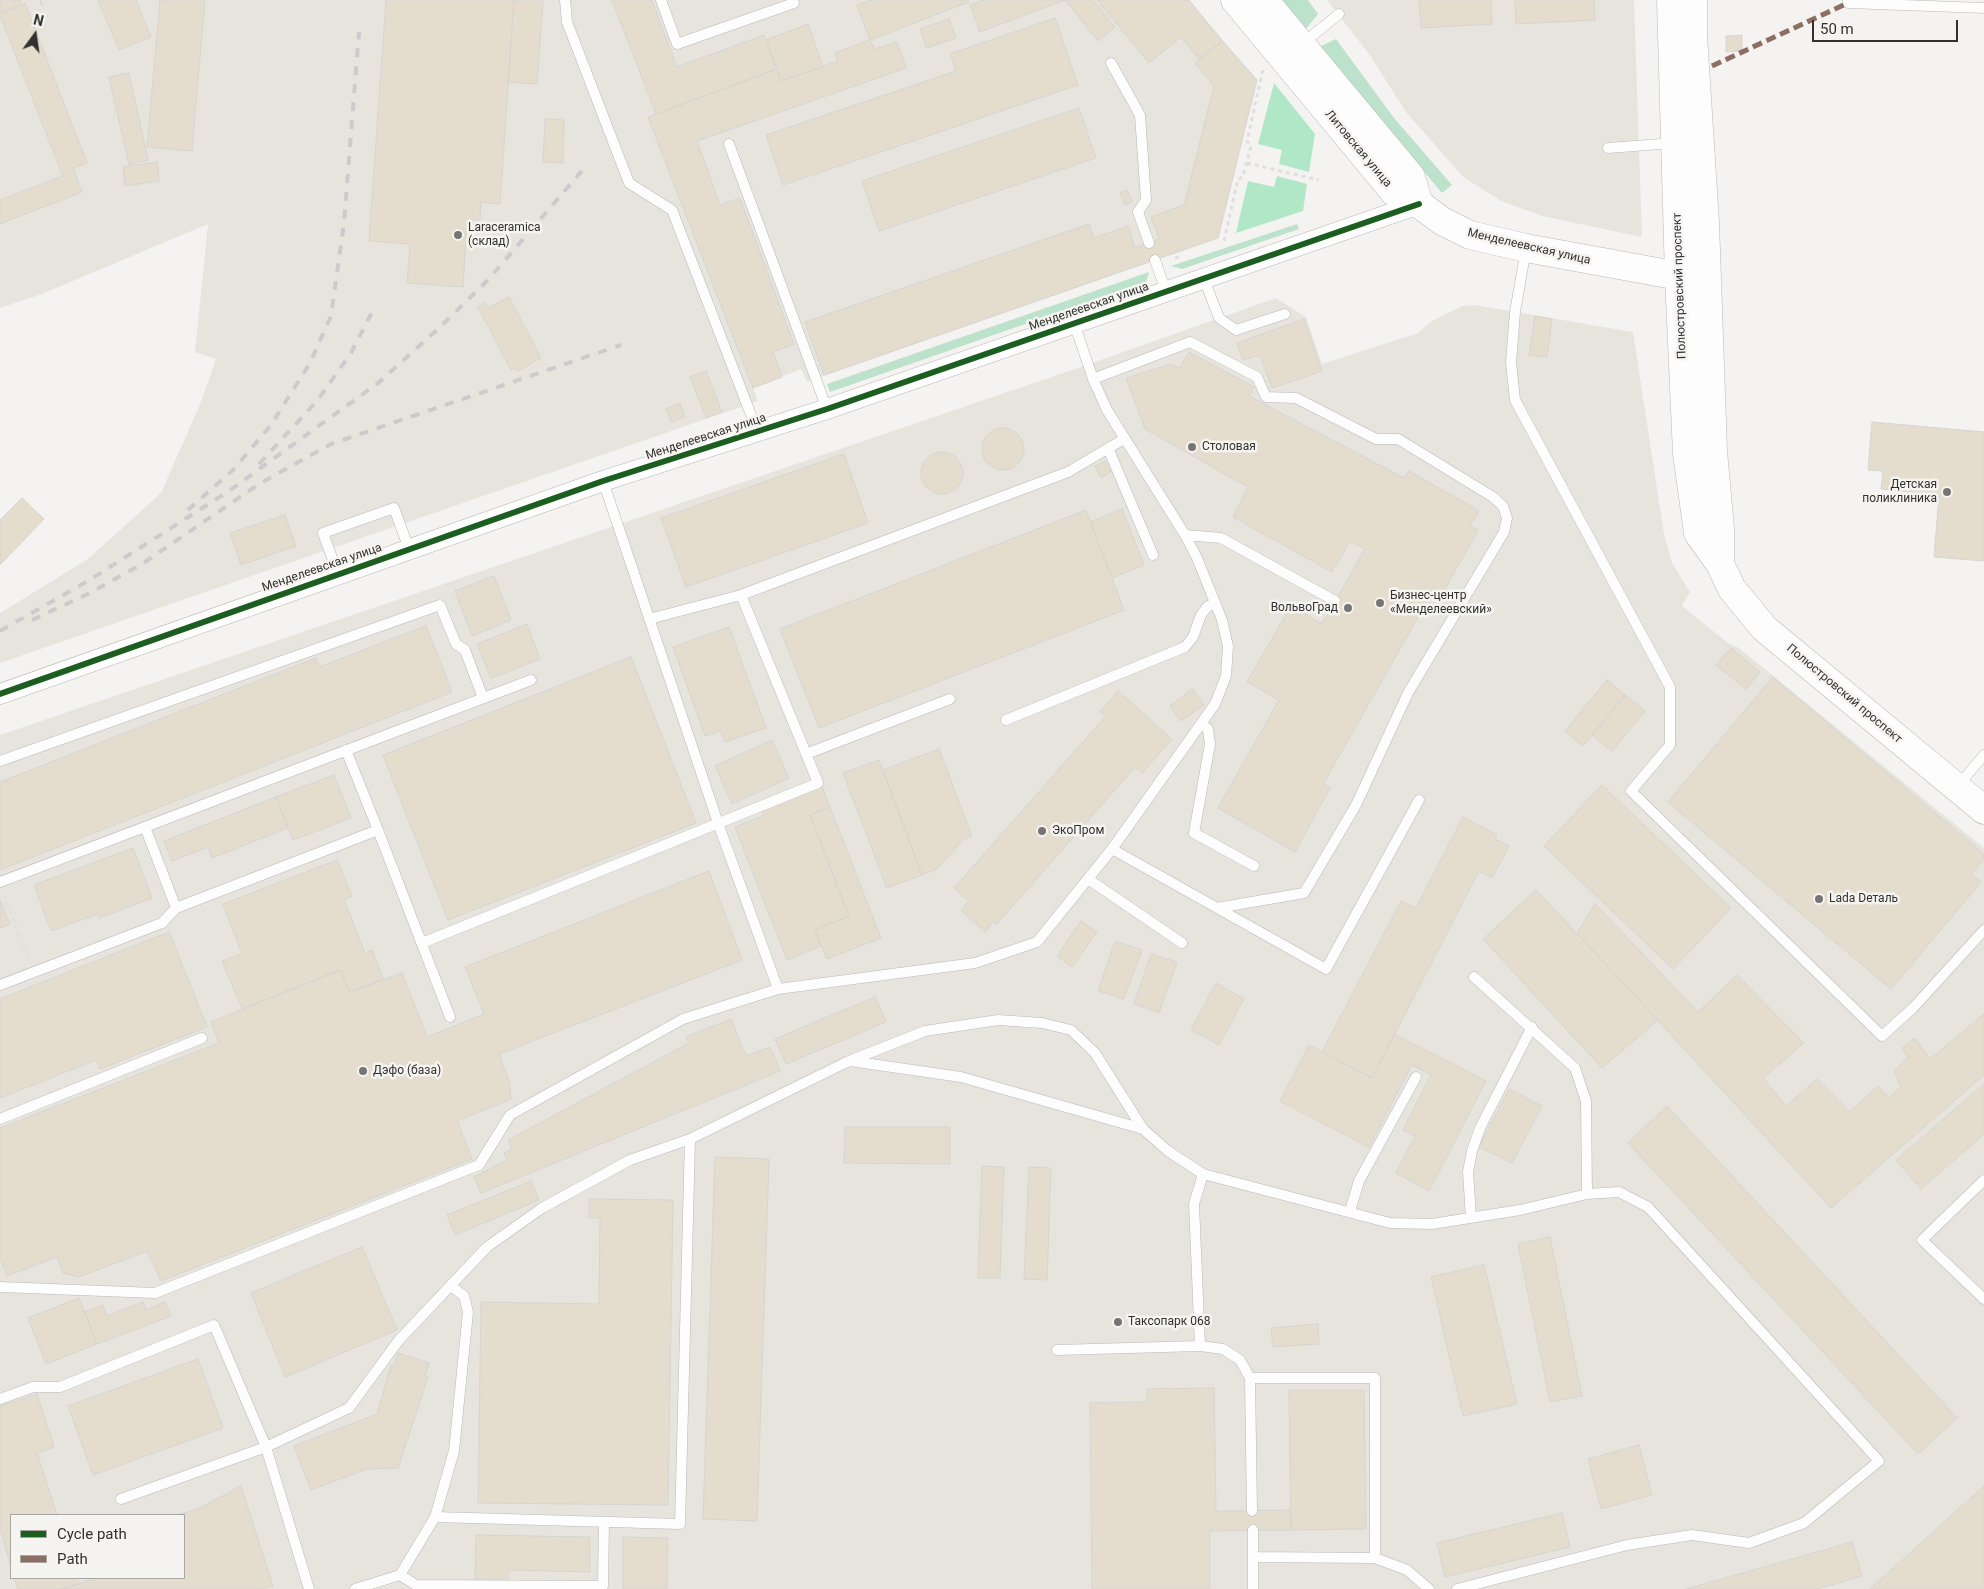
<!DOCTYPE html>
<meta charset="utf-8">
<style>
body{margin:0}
#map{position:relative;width:1984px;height:1589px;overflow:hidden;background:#f5f3f1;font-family:Roboto,sans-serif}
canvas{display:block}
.legend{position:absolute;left:10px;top:1514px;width:175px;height:65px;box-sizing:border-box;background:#f6f4f0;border:1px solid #a7a6a3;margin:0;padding:6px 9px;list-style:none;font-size:15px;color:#31312f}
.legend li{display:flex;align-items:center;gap:10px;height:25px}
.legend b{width:25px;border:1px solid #a7a6a3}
.north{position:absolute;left:10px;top:10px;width:50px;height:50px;-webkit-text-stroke:4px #f6f4f0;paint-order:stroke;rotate:14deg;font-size:14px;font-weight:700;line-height:20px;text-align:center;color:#31312f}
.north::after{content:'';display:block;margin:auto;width:18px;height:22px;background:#31312f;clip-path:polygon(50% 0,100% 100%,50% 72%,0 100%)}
.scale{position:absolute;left:1812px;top:20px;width:146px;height:22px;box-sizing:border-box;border:2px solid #31312f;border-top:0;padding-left:6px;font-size:15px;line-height:18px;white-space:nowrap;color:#31312f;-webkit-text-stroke:4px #f6f4f0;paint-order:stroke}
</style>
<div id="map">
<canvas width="1984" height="1589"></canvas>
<ul class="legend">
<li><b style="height:6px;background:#1b5e20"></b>Cycle path</li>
<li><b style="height:6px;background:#8d6e63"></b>Path</li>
</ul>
<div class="north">N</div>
<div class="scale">50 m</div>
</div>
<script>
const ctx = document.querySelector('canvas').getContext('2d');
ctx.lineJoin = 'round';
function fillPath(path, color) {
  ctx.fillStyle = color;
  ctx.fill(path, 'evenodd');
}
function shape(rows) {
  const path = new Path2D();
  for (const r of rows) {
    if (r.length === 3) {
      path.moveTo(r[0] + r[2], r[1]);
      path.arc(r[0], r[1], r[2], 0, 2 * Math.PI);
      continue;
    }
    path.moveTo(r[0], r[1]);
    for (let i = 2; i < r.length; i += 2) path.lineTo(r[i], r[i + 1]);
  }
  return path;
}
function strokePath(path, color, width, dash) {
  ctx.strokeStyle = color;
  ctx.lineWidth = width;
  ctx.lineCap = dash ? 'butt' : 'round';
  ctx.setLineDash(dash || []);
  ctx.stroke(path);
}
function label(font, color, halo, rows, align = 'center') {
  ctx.font = font + ' Roboto,sans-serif';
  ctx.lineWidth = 5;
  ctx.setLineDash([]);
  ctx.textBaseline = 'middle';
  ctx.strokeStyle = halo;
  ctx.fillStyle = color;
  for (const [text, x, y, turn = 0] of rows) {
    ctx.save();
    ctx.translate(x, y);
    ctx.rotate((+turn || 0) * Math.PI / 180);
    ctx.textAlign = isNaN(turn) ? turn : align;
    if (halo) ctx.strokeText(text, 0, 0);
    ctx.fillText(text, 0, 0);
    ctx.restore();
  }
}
fillPath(shape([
 [0,0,1189,0,1257,80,1218,238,807,382,801,369,753,388,758,401,0,663,0,613,88,559,161,493,201,402,216,359,195,352,208,224,42,294,0,308],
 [1327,0,1634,0,1642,237,1542,216,1501,201,1463,177,1406,112,1369,54],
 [1276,298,1306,317,1322,364,1418,333,1432,321,1462,306,1475,305,1633,332,1664,534,1672,563,1690,592,1682,606,1728,643,1739,648,1984,848,1984,1589,0,1589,0,735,1075,369],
 [11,1515,184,1515,184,1578,11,1578]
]), '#e7e4dd');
fillPath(shape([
 [1281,0,1308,0,1318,14,1305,30],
 [1336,39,1394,118,1452,185,1442,193,1319,47],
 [1297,224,1299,229,1182,269,1171,266],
 [1149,272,1146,282,830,392,827,384]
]), '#bde2cb');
fillPath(shape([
 [1274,83,1315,134,1309,172,1279,164,1282,150,1258,144],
 [1277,176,1307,184,1303,211,1236,233,1248,181,1274,187]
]), '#afe7c7');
const building = shape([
 [0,0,20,0,21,5,0,13,0,0],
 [98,0,136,0,151,37,119,50,98,0],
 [160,0,205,0,192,151,147,147,160,0],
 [386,0,514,0,500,204,481,202,480,220,467,220,463,287,407,283,410,244,369,241,386,0],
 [514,0,543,0,537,84,508,82,514,0],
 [612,0,652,0,677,67,764,35,777,69,656,114,612,0],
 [871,0,968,0,969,2,870,40,857,5,871,0],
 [983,0,1093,0,1115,27,1098,41,1065,0,980,32,970,5,983,0],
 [1097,0,1189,0,1222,41,1199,59,1181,37,1149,63,1097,0],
 [1419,0,1491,0,1492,24,1421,28,1419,0],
 [1515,0,1594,0,1595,20,1516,24,1515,0],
 [25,3,87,163,73,168,82,192,0,224,0,200,63,176,0,16,0,13,25,3],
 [1055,18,1078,85,783,185,766,135,956,71,950,54,1055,18],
 [949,19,956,38,927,48,920,29,949,19],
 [808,24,823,67,781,81,766,40,808,24],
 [1742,35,1742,51,1726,52,1726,36,1742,35],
 [870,40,874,49,897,42,906,68,697,141,720,205,740,198,794,344,773,352,782,377,753,388,648,117,777,69,781,81,838,61,835,53,870,40],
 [1222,41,1257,80,1218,238,824,375,805,322,1089,224,1094,238,1128,226,1135,248,1159,239,1151,217,1184,205,1214,86,1195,63,1222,41],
 [129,73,148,160,129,165,109,77,129,73],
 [1079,108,1096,158,879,231,862,181,1079,108],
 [545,119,564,120,563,163,543,162,545,119],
 [157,162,159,181,125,186,123,167,157,162],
 [1127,190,1132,202,1125,205,1120,193,1127,190],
 [509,297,541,358,518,371,516,368,511,370,478,307,485,303,488,308,509,297],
 [1535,316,1552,319,1547,357,1529,355,1535,316],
 [1304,319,1322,371,1272,388,1260,355,1243,360,1237,343,1304,319],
 [1189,352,1254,387,1249,396,1404,478,1409,471,1479,511,1470,526,1478,530,1442,594,1434,589,1323,784,1330,788,1295,852,1218,808,1279,700,1247,682,1291,606,1322,624,1365,549,1350,541,1332,572,1233,517,1248,487,1145,429,1126,378,1171,364,1180,368,1189,352],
 [706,371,722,412,706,418,690,377,706,371],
 [680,403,685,417,671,422,666,409,680,403],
 [1872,422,1984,432,1984,561,1934,557,1939,495,1881,489,1883,471,1868,470,1872,422],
 [1003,449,21],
 [942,473,21],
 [844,454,868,523,686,587,661,518,844,454],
 [1105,461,1111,472,1101,478,1095,466,1105,461],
 [22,498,44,519,0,565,0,520,22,498],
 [1122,509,1144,565,1112,578,1090,522,1122,509],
 [1086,510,1124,610,819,728,780,629,1086,510],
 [285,515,296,546,241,565,230,533,285,515],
 [494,576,511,620,472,636,455,591,494,576],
 [527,624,540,659,491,678,477,644,527,624],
 [426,626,452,692,0,870,0,782,316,658,319,667,426,626],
 [729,627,766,728,725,742,721,731,705,736,673,647,729,627],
 [1731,648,1760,672,1746,689,1716,665,1731,648],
 [631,657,696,823,448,920,383,755,631,657],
 [1773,677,1984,854,1984,859,1971,874,1981,882,1891,989,1668,802,1773,677],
 [1607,680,1625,695,1583,746,1565,731,1607,680],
 [1192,689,1204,705,1181,721,1170,706,1192,689],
 [1118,691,1172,739,1142,773,1135,767,996,925,993,922,985,932,961,910,969,901,954,888,1105,717,1100,712,1118,691],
 [1625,695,1645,711,1612,751,1592,735,1625,695],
 [772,740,789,778,732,804,715,766,772,740],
 [939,749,972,836,964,839,937,869,922,875,883,770,939,749],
 [879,760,922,875,887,888,843,773,879,760],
 [334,775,351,818,293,840,276,797,334,775],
 [1602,785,1731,908,1673,969,1544,846,1602,785],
 [822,786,830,807,810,815,849,916,815,930,821,946,787,960,735,827,763,816,761,810,822,786],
 [276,797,288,828,212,858,208,847,172,861,164,841,276,797],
 [830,807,881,938,827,959,815,930,849,916,810,815,830,807],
 [1463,817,1497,835,1495,839,1509,846,1492,878,1479,871,1372,1078,1322,1052,1401,901,1416,908,1463,817],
 [133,848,152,898,99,918,98,914,51,931,34,885,133,848],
 [337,860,352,896,344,899,365,953,372,950,383,979,350,992,340,970,242,1009,222,961,242,954,223,904,337,860],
 [709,871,742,960,499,1054,509,1081,511,1099,457,1121,472,1159,161,1281,147,1251,79,1277,63,1273,57,1257,7,1276,0,1258,0,1128,219,1043,211,1022,340,970,350,992,402,973,427,1037,484,1014,465,967,709,871],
 [1536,890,1658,1020,1602,1068,1483,939,1536,890],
 [0,900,10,924,0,928,0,900],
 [1595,904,1698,1012,1737,975,1804,1043,1763,1078,1786,1106,1817,1079,1850,1112,1878,1086,1889,1098,1901,1087,1894,1071,1908,1057,1902,1048,1915,1038,1930,1059,1984,1014,1984,1075,1831,1208,1577,933,1595,904],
 [1081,921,1097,932,1072,967,1057,956,1081,921],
 [169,932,207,1027,100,1069,96,1060,0,1098,0,999,169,932],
 [1115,941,1142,950,1124,999,1098,991,1115,941],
 [1151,954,1177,962,1159,1013,1134,1004,1151,954],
 [1216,983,1244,999,1219,1045,1191,1030,1216,983],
 [875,997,886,1022,786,1064,775,1039,875,997],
 [731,1019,746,1056,770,1047,780,1071,481,1193,474,1177,507,1160,504,1153,512,1149,508,1140,689,1043,686,1037,731,1019],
 [1394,1034,1486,1081,1429,1191,1396,1173,1415,1136,1403,1130,1431,1075,1412,1065,1369,1147,1280,1101,1309,1045,1372,1078,1394,1034],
 [1984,1084,1984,1134,1921,1189,1896,1160,1984,1084],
 [1509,1089,1542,1106,1512,1163,1479,1147,1509,1089],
 [1667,1106,1957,1418,1918,1454,1628,1143,1667,1106],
 [845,1127,950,1127,950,1164,844,1163,845,1127],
 [715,1157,769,1159,757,1521,703,1519,715,1157],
 [982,1166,1004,1167,1000,1278,978,1278,982,1166],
 [1029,1167,1051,1168,1047,1280,1024,1279,1029,1167],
 [531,1181,539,1200,455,1235,447,1215,531,1181],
 [589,1199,673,1200,668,1505,478,1503,481,1302,599,1304,600,1218,589,1218,589,1199],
 [1550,1237,1582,1396,1550,1402,1518,1244,1550,1237],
 [362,1247,397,1330,285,1377,251,1293,362,1247],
 [1484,1265,1517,1404,1463,1416,1431,1277,1484,1265],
 [79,1298,97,1344,46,1364,28,1318,79,1298],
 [143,1302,146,1310,165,1302,171,1316,97,1344,85,1312,103,1305,107,1316,143,1302],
 [1318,1324,1319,1344,1273,1347,1271,1328,1318,1324],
 [398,1353,429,1363,425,1376,428,1377,398,1468,367,1469,311,1490,294,1446,377,1414,391,1365,394,1366,398,1353],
 [198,1359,223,1428,93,1475,68,1406,198,1359],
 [1214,1388,1216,1511,1290,1510,1291,1530,1210,1531,1210,1589,1092,1589,1090,1403,1147,1402,1147,1389,1214,1388],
 [1289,1390,1364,1390,1366,1529,1291,1530,1289,1390],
 [37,1394,54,1447,37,1453,57,1515,11,1515,11,1567,0,1528,0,1406,37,1394],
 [1639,1445,1652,1495,1601,1509,1588,1459,1639,1445],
 [241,1486,273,1586,262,1589,62,1589,98,1578,184,1578,184,1515,177,1515,198,1509,241,1486],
 [1984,1486,1984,1589,1870,1589,1984,1486],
 [1562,1513,1570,1547,1445,1577,1437,1543,1562,1513],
 [476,1535,590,1537,590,1572,508,1570,508,1579,475,1579,476,1535],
 [623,1537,668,1538,667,1589,623,1589,623,1537],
 [1852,1542,1862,1576,1817,1589,1686,1589,1852,1542],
 [14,1578,77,1578,79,1584,62,1589,18,1589,14,1578]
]);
fillPath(building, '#e4dccd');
strokePath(building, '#d6d5d3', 1);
const lane = shape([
 [565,0,567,22,629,183,672,210,758,433],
 [661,0,677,44,794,3],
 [1848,0,1848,3,1984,8],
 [1302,44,1339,14],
 [1111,63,1140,115,1146,200,1138,212,1149,243],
 [729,144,827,409],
 [1608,148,1674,143],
 [1526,249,1515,312,1511,362,1515,400,1670,687,1670,745,1631,791,1882,1036,1913,1008,1984,930],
 [1155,260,1166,292],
 [1204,279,1219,318,1236,330,1285,314],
 [1093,379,1190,342,1257,377,1266,397,1296,398,1376,439,1398,439,1493,497,1503,506,1507,518,1504,532,1408,693,1356,805,1304,893,1217,908],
 [1108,448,1153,555],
 [603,481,718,823,778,989],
 [1185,535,1221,538,1335,601],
 [338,574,323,533,394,508,409,549],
 [649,619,741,595,1068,472,1124,439],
 [1006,720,1185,647,1193,637,1201,615,1207,607,1215,603],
 [1201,723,1208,729,1210,744,1194,833,1254,866],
 [806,754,950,699],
 [0,761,440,605,456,644,465,650,483,698],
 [1957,787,1984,755],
 [145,827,176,908,378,830,346,750],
 [378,830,450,1017],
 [1112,849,1326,969,1419,800],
 [1088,879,1182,943],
 [0,882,531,680],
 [422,943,818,783,741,595],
 [1474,977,1575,1068,1586,1101,1587,1194],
 [0,985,162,923,176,908],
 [850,1061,961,1077,1143,1129],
 [0,1119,202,1038],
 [1984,1180,1922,1240,1984,1299],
 [1350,1211,1359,1181,1416,1077],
 [1471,1218,1468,1172,1472,1151,1480,1128,1532,1027],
 [0,1287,155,1293,479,1165,510,1115,683,1019,778,989,975,963,1037,942,1112,849,1215,704,1226,676,1228,646,1222,620,1197,558,1185,535,1107,410,1093,379,1074,323],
 [1200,1346,1194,1204,1203,1174],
 [1057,1350,1200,1346,1223,1349,1240,1360,1250,1378,1252,1511],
 [1250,1378,1375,1378,1375,1558],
 [0,1399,33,1387,60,1387,214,1325,266,1447,309,1589],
 [121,1499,266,1447,349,1408,399,1340,487,1247,542,1208,630,1160,690,1139],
 [435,1517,680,1524,690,1139,849,1061,925,1031,998,1020,1042,1023,1071,1030,1095,1053,1143,1129,1168,1151,1203,1174,1390,1223,1432,1224,1520,1210,1587,1194,1619,1192,1648,1207,1879,1461,1804,1523,1749,1543,1692,1535,1627,1545,1457,1589],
 [1253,1557,1375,1558,1407,1570,1429,1589],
 [400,1575,416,1585,603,1586,604,1522],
 [355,1589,400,1575,435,1517,454,1451,468,1312,464,1296,451,1286],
 [1253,1589,1253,1530]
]);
const street = shape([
 [0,694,603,481,827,409,1419,204]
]);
const secondary = shape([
 [1235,0,1395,193,1419,204,1442,221,1470,235,1526,248,1679,276,1706,276],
 [1264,0,1411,177,1419,204],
 [1671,0,1679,276,1687,453,1698,533,1720,564,1732,589,1764,628,1984,810],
 [1693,0,1693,36,1705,222,1713,451,1720,529,1720,564]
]);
strokePath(lane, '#b9b8b6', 11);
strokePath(street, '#b9b8b6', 21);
strokePath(secondary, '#b9b8b6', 29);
strokePath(shape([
 [1247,163,1319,180],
 [1224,241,1238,179,1243,177,1251,146,1247,141,1263,69],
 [1175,258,1181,256],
 [4,895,28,960]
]), '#e0dfdf', 3, [4, 4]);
strokePath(lane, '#fefdfd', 10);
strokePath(street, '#fefdfd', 20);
strokePath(secondary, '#fefdfd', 28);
strokePath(shape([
 [40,0,42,5]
]), '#cbcbcb', 1);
strokePath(shape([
 [259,464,317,401,351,353,373,310],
 [188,510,234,469,271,425,310,363,331,316,344,223,359,32],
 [32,620,88,594,142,564,259,484,331,444,621,345],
 [0,631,88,581,229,491,378,383,437,330,487,281,587,165]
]), '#cbcbcb', 4, [9, 9]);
strokePath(shape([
 [1712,66,1848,3]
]), '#8d6e63', 5, [10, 5]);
strokePath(shape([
 [0,694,603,481,827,409,1419,204]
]), '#1b5e20', 6);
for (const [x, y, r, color] of [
 [458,235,5,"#767573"],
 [1192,447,5,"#767573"],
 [1947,492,5,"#767573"],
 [1380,603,5,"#767573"],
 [1348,608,5,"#767573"],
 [1042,831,5,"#767573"],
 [1819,899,5,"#767573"],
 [363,1071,5,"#767573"],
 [1118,1322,5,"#767573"]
]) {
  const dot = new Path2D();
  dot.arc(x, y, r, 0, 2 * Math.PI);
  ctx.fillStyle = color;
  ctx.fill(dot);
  strokePath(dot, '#f6f4f0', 2);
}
label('12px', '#31312f', '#f6f4f0', [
 ["Литовская улица",1358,149,50],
 ["Менделеевская улица",1529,247,13],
 ["Полюстровский проспект",1680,286,-92],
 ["Менделеевская улица",1089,307,-19],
 ["Менделеевская улица",706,437,-18],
 ["Менделеевская улица",322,568,-19],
 ["Полюстровский проспект",1844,694,40]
]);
label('12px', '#31312f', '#f6f4f0', [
 ["Laraceramica",468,228],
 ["(склад)",468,242],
 ["Столовая",1202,447],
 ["Детская",1937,485,"right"],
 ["поликлиника",1937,499,"right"],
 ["Бизнес-центр",1390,596],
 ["«Менделеевский»",1390,610],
 ["ВольвоГрад",1338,608,"right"],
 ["ЭкоПром",1052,831],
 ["Lada Dеталь",1829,899],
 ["Дэфо (база)",373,1071],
 ["Таксопарк 068",1128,1322]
], 'left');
</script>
